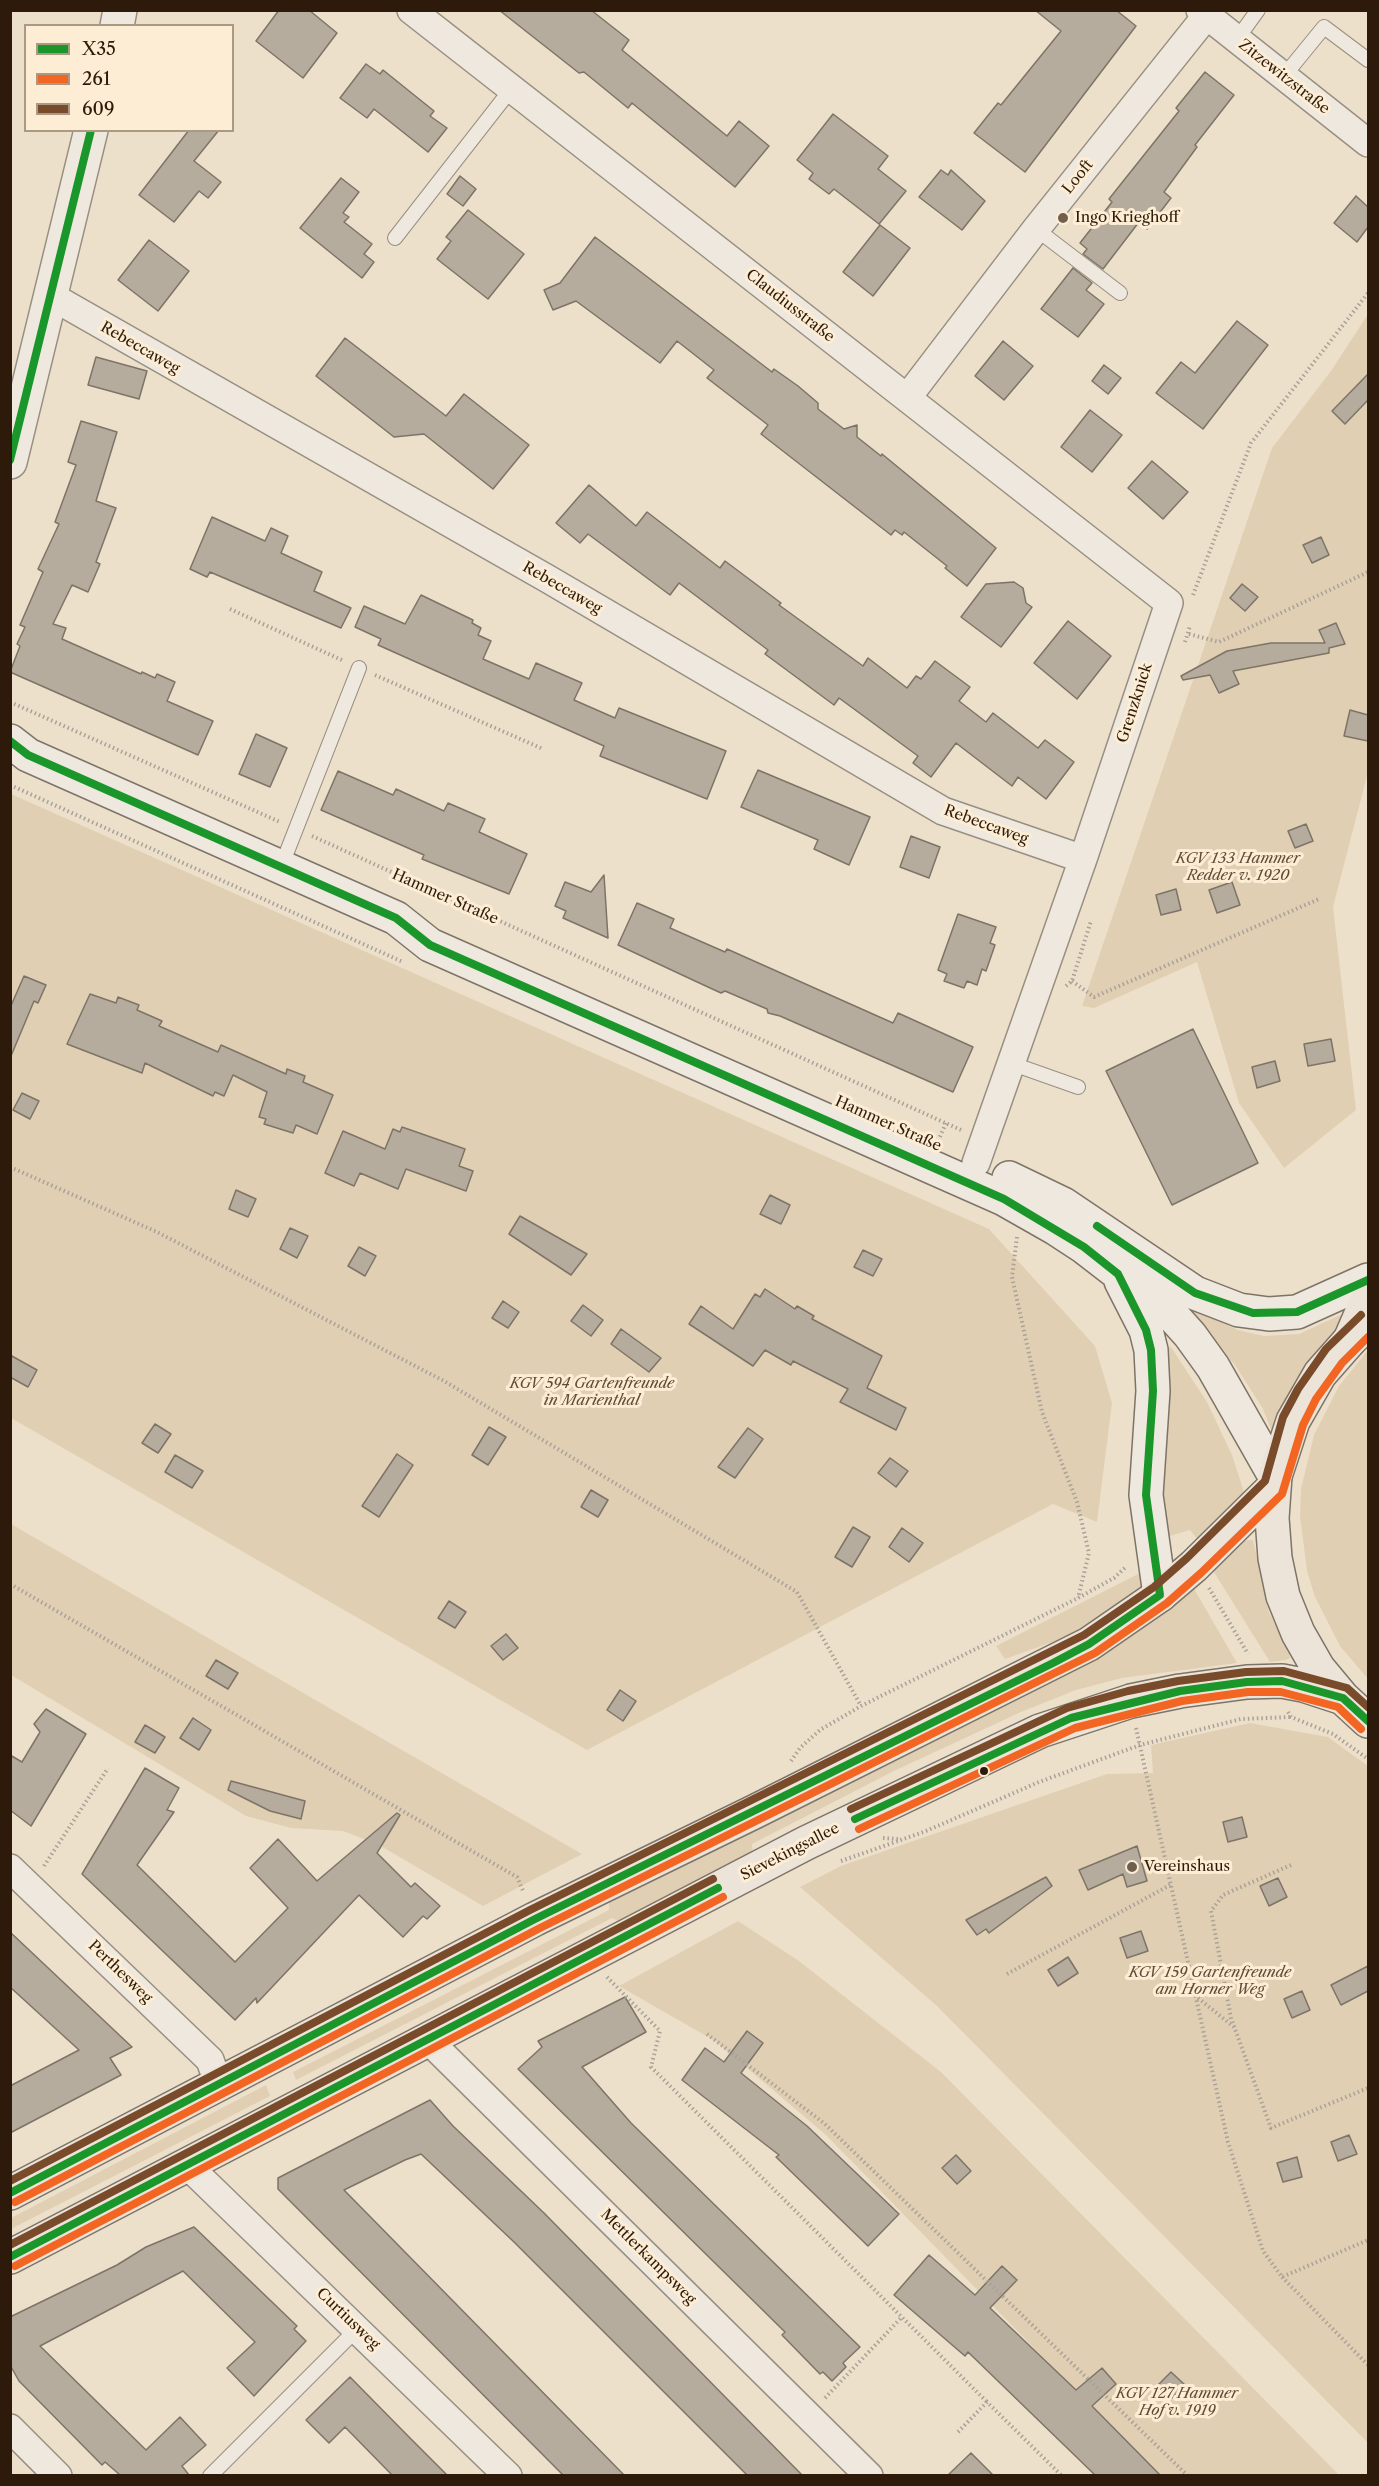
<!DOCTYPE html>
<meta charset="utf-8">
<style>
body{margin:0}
#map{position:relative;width:1379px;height:2486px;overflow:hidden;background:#ede0cb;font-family:"Libre Caslon Text",serif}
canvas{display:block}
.frame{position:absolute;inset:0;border:12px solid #2e1a0a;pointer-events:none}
.legend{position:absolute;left:24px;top:24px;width:210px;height:108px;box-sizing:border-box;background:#fcedd4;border:2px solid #aa9983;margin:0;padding:8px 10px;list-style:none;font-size:18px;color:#2e1a0a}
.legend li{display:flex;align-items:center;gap:12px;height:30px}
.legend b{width:30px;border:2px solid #aa9983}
</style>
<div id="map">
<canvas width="1379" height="2486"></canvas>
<div class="frame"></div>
<ul class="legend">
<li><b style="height:8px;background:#1a962b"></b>X35</li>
<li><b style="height:8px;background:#f26522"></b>261</li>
<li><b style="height:8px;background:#7a4b2a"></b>609</li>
</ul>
</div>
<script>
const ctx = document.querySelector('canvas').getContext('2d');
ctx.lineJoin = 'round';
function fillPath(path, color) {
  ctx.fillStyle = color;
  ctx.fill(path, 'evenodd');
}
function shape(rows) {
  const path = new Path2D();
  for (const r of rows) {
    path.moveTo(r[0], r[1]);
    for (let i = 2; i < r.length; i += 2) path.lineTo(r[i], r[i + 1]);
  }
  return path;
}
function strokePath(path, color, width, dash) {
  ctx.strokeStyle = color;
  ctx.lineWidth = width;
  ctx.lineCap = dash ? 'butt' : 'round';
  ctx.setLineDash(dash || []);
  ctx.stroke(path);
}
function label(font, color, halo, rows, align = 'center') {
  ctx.font = font + ' "Libre Caslon Text",serif';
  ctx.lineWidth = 6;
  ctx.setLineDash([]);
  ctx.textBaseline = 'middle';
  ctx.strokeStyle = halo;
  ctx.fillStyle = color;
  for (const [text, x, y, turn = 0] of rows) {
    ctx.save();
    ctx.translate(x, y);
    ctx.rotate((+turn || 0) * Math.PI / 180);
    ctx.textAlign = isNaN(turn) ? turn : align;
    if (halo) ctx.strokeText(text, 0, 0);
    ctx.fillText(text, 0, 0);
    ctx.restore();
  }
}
fillPath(shape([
 [1368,314,1368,772,1333,907,1356,1110,1284,1168,1239,1103,1197,962,1094,1008,1082,1006,1272,448,1331,371],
 [11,794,989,1229,1095,1346,1112,1403,1097,1522,1053,1504,587,1750,11,1418],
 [1196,1310,1238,1330,1264,1336,1299,1334,1340,1315,1343,1318,1279,1434,1273,1434,1263,1409,1235,1365,1192,1314],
 [1171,1347,1207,1402,1232,1455,1244,1492,1198,1540,1190,1530,1163,1538,1160,1350],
 [1368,1350,1368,1679,1340,1646,1315,1597,1307,1571,1300,1516,1301,1489,1314,1435,1339,1386],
 [11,1524,582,1854,483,1906,379,1845,343,1831,291,1828,246,1816,11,1675],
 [1253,1540,1269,1612,1289,1653,1290,1658,1286,1660,1270,1662,1212,1569,1240,1541],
 [1148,1569,1143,1588,1072,1635,1005,1659,996,1646],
 [1193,1587,1237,1663,1122,1678,1076,1690,1021,1712,894,1771,752,1844,753,1858,623,1923,612,1918,296,2080,293,2072,609,1910,609,1899],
 [1250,1723,1328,1737,1368,1766,1368,2443,937,2006,800,1887,841,1866,1107,1774,1153,1773,1151,1745],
 [738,1921,799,1961,941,2072,1339,2475,1158,2475,826,2135,715,2041,619,1986],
 [266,2085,270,2096,11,2229,11,2218]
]), '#e1cfb3');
const building = shape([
 [279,10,309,10,337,33,303,78,256,41,279,10],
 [499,10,591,10,629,40,622,50,727,136,739,121,769,146,735,187,632,103,628,108,584,72,579,73,499,10],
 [1035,10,1116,10,1136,26,1025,172,974,133,998,103,1001,105,1061,31,1035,10],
 [366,64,380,74,383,70,434,111,430,116,447,128,428,152,374,109,367,118,340,98,366,64],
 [1205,72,1234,95,1195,145,1197,147,1164,192,1171,198,1147,229,1139,222,1103,269,1083,254,1087,249,1080,243,1112,202,1109,199,1179,111,1176,108,1205,72],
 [833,114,888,156,878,169,906,191,879,224,834,189,829,194,809,179,813,173,797,160,833,114],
 [189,130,219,130,194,161,221,182,208,198,199,191,174,222,139,195,189,130],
 [941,170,948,175,951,170,985,201,962,230,919,197,941,170],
 [460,176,476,189,463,206,447,194,460,176],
 [341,178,359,192,343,213,349,217,344,222,372,244,364,254,374,262,362,278,300,228,341,178],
 [1356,196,1368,207,1368,227,1357,242,1334,223,1356,196],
 [468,210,524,254,488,299,437,259,451,241,446,237,468,210],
 [880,225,910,248,873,296,843,272,880,225],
 [595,237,772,372,774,369,798,386,818,403,818,409,844,429,857,425,857,437,881,456,882,454,996,548,967,586,945,568,947,566,904,532,902,535,895,530,891,535,761,434,768,425,707,378,714,370,677,341,660,363,576,301,553,310,544,290,560,283,595,237],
 [149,240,189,271,158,311,118,280,149,240],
 [1073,268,1092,283,1086,290,1104,304,1078,337,1041,309,1073,268],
 [1237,321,1268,345,1203,429,1156,393,1181,362,1195,373,1237,321],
 [345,338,446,416,464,394,529,445,493,489,424,434,394,437,316,376,345,338],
 [1003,341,1033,366,1004,400,975,376,1003,341],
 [96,357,147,371,139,399,88,385,96,357],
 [1104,365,1121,378,1108,394,1092,381,1104,365],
 [1368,374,1368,400,1345,424,1332,411,1368,374],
 [1090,410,1122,435,1092,472,1061,447,1090,410],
 [81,421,117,432,96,501,116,508,96,562,100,564,88,592,72,585,53,624,66,628,62,639,141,674,142,672,155,678,157,674,175,682,167,701,213,721,198,755,10,672,20,646,17,644,25,627,20,625,43,572,38,569,59,524,55,522,76,465,68,462,81,421],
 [1152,461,1188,492,1163,519,1128,488,1152,461],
 [589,485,636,526,647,512,720,568,725,561,781,603,779,605,863,666,868,658,907,688,916,676,921,679,935,661,970,687,959,701,986,722,993,713,1038,748,1045,740,1074,762,1046,799,1018,777,1012,786,956,743,931,777,913,763,918,756,839,698,834,705,765,654,768,650,679,583,670,595,588,534,580,543,556,523,589,485],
 [212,517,265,541,271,528,288,536,281,553,322,572,314,591,351,608,341,628,210,572,207,577,190,569,212,517],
 [1321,537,1329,555,1312,563,1303,545,1321,537],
 [1014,582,1023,588,1026,603,1032,607,1001,647,961,617,986,584,1014,582],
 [1242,584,1258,597,1245,611,1230,598,1242,584],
 [421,595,473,620,472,623,481,628,478,635,491,641,483,659,529,679,536,663,582,683,574,700,615,718,619,708,726,751,707,799,600,756,604,746,378,645,381,639,355,627,364,606,405,624,421,595],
 [1068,621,1111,656,1077,699,1034,663,1068,621],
 [1336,623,1345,644,1329,648,1329,653,1233,671,1239,684,1219,693,1210,675,1183,680,1181,676,1227,651,1271,643,1325,643,1319,630,1336,623],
 [1350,710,1368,715,1368,741,1344,736,1350,710],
 [256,734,287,748,270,787,239,774,256,734],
 [758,770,870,817,849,865,814,849,818,840,741,807,758,770],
 [338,771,393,795,396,789,444,811,448,803,485,819,479,832,527,854,509,894,422,859,424,855,321,810,338,771],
 [1306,824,1313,841,1295,848,1288,831,1306,824],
 [911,836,940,847,929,878,900,867,911,836],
 [604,875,608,938,563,918,566,911,555,906,565,882,591,892,604,875],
 [1232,882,1240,905,1217,913,1209,890,1232,882],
 [1176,889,1181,910,1161,915,1156,895,1176,889],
 [637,903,674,919,670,928,725,952,727,949,893,1023,898,1013,973,1047,953,1092,780,1016,768,1013,767,1009,725,991,721,993,695,981,618,945,637,903],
 [958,914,996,927,990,943,995,945,986,971,982,969,977,985,967,981,964,988,944,981,947,974,938,970,958,914],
 [24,976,46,985,38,1003,34,1001,11,1056,10,1008,24,976],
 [90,994,116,1003,118,997,139,1005,137,1010,162,1021,159,1026,218,1052,221,1045,286,1074,287,1069,305,1076,303,1082,333,1095,317,1134,296,1125,293,1133,264,1124,266,1119,259,1117,267,1092,233,1075,224,1096,215,1092,213,1096,145,1063,142,1073,67,1044,90,994],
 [1193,1029,1258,1163,1172,1205,1106,1071,1193,1029],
 [1331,1039,1335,1061,1308,1066,1304,1044,1331,1039],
 [1275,1061,1280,1081,1257,1088,1252,1067,1275,1061],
 [22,1093,39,1101,30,1119,13,1110,22,1093],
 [402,1127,465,1149,459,1166,473,1171,466,1191,406,1169,398,1189,360,1173,354,1186,325,1173,343,1131,385,1149,393,1129,400,1132,402,1127],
 [236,1190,256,1199,248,1217,229,1209,236,1190],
 [770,1195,790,1205,781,1224,760,1214,770,1195],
 [520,1216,587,1254,571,1275,509,1234,520,1216],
 [290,1228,308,1236,297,1258,280,1249,290,1228],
 [359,1247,376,1256,365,1276,348,1266,359,1247],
 [863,1250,882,1259,873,1276,854,1267,863,1250],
 [765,1289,795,1309,797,1306,814,1316,812,1319,882,1356,867,1388,906,1408,896,1430,840,1402,848,1389,793,1361,791,1365,765,1350,753,1366,689,1324,701,1306,733,1329,755,1294,760,1297,765,1289],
 [503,1301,519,1312,508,1328,492,1318,503,1301],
 [583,1305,603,1320,591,1336,571,1321,583,1305],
 [621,1329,661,1358,649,1372,611,1344,621,1329],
 [10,1355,37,1370,28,1387,10,1377,10,1355],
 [155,1424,171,1434,158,1453,142,1443,155,1424],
 [489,1427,506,1437,488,1465,472,1455,489,1427],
 [748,1428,763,1439,735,1478,718,1467,748,1428],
 [397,1454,413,1465,379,1517,362,1506,397,1454],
 [175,1455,203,1471,192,1488,165,1472,175,1455],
 [890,1458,908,1471,896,1487,878,1473,890,1458],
 [591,1490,608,1500,598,1517,581,1507,591,1490],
 [853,1527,870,1537,852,1567,835,1557,853,1527],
 [902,1528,923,1543,909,1562,889,1547,902,1528],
 [449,1601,466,1612,455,1628,438,1618,449,1601],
 [506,1634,518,1648,503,1660,491,1646,506,1634],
 [216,1660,238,1673,228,1689,206,1676,216,1660],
 [620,1690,636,1701,623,1721,607,1710,620,1690],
 [46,1709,86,1734,31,1826,10,1810,10,1755,22,1762,40,1732,34,1724,46,1709],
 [193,1718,211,1730,199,1750,180,1738,193,1718],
 [145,1725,165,1737,155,1753,135,1742,145,1725],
 [145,1768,179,1788,167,1810,174,1812,137,1865,235,1962,288,1908,250,1868,278,1839,317,1881,397,1813,400,1815,377,1853,411,1887,415,1883,440,1906,427,1919,423,1916,403,1937,359,1895,257,2003,256,1998,235,2020,82,1874,145,1768],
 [231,1781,305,1801,301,1819,270,1811,228,1790,231,1781],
 [1242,1817,1247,1837,1228,1842,1223,1822,1242,1817],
 [1137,1846,1147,1881,1127,1887,1123,1874,1088,1890,1079,1870,1137,1846],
 [1046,1877,1052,1886,989,1933,986,1929,977,1935,966,1920,1046,1877],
 [1278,1878,1287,1897,1269,1906,1260,1886,1278,1878],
 [1141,1931,1148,1951,1127,1958,1120,1938,1141,1931],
 [10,1932,132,2047,110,2058,121,2075,10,2133,10,2086,79,2050,10,1987,10,1932],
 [1068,1957,1078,1973,1058,1986,1048,1970,1068,1957],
 [1368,1966,1368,1991,1341,2005,1331,1985,1368,1966],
 [1302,1991,1310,2010,1292,2018,1284,1999,1302,1991],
 [625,1997,646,2032,582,2067,631,2123,860,2347,843,2363,846,2367,832,2381,823,2372,820,2374,782,2335,785,2332,518,2069,542,2047,538,2041,625,1997],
 [747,2031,763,2043,741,2073,807,2126,899,2214,868,2246,776,2157,779,2155,682,2080,705,2048,724,2062,747,2031],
 [430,2100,453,2126,544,2213,802,2475,747,2475,514,2242,421,2154,405,2160,344,2190,624,2475,563,2475,278,2189,278,2178,430,2100],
 [1349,2135,1357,2154,1338,2161,1331,2142,1349,2135],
 [956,2155,971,2171,957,2184,942,2168,956,2155],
 [1297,2157,1302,2177,1283,2182,1277,2163,1297,2157],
 [194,2227,297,2326,294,2329,306,2341,254,2396,227,2368,255,2342,183,2271,40,2346,146,2450,180,2417,206,2445,182,2466,189,2475,120,2475,105,2462,102,2465,19,2381,10,2365,10,2317,117,2265,146,2247,194,2227],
 [929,2255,975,2295,1002,2266,1017,2280,990,2308,1076,2390,1102,2368,1116,2384,1092,2406,1160,2475,1095,2475,968,2352,965,2356,894,2295,929,2255],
 [1171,2372,1185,2385,1172,2398,1158,2385,1171,2372],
 [350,2377,409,2437,447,2475,392,2475,345,2427,329,2443,306,2420,350,2377],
 [971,2453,993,2475,948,2475,971,2453]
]);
fillPath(building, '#b6ac9d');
strokePath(building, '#7d7467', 1.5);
const service = shape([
 [1237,39,1258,10],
 [1284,76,1324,27,1368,60],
 [1036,229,1120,293],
 [395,238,512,88],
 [281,867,359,668],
 [1010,1063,1078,1087],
 [210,2476,358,2328]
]);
const minor = shape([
 [411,10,1169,603,1083,859,976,1163],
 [1200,10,1368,143],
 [51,296,548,579,943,811,1083,859],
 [907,398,1036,229,1207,15],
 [10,1868,210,2060,218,2083],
 [427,2039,869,2476],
 [186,2164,508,2476],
 [10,2428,58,2476]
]);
const tertiary = shape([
 [117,26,120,10],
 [10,462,91,130]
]);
const secondary = shape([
 [10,741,28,755,396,918,430,945,1004,1199,1055,1228,1084,1247,1172,1315,1190,1335,1213,1367,1275,1476],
 [1009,1178,1063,1204,1195,1293,1239,1310,1269,1314,1297,1312,1368,1280],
 [1121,1281,1146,1330,1151,1350,1153,1391,1146,1495,1160,1595]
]);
const primary = shape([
 [1368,1323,1350,1340,1320,1374,1293,1421,1275,1476,1272,1518,1275,1558,1283,1596,1298,1633,1318,1668,1343,1698,1368,1721],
 [10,2193,535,1919,756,1811,1089,1644,1160,1595,1194,1566,1274,1487],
 [10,2257,806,1843,1040,1731,1131,1701,1180,1691,1247,1682,1282,1681,1303,1685,1343,1698]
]);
const motorway = shape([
 [1350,1340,1368,1298]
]);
strokePath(service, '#988f81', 16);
strokePath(minor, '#988f81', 30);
strokePath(tertiary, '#988f81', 36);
strokePath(secondary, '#7d7467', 36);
strokePath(primary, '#7d7467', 36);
strokePath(motorway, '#7d7467', 36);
strokePath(shape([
 [1193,595,1251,443,1368,293],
 [230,609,344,661],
 [1189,634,1219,642,1368,572],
 [1185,642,1190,626],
 [375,675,543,749],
 [10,702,280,822],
 [10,785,403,962],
 [312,836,961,1130],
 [1072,981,1094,997,1319,899],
 [1066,986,1072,981,1091,921],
 [938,1141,946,1123],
 [10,1167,157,1232,444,1381,797,1592,861,1706],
 [1017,1237,1012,1277,1042,1412,1077,1502,1089,1553,1078,1598],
 [10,1584,517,1877,524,1893],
 [1209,1588,1248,1654],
 [1288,1712,1291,1717,1333,1734,1368,1759],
 [1136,1728,1228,2142,1263,2251,1282,2277,1368,2240],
 [791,1761,800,1748,820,1730,861,1706,1078,1598,1114,1578,1127,1566],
 [883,1838,898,1839],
 [841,1861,926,1831,1039,1782,1140,1745,1241,1719,1291,1717],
 [1291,1865,1223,1895,1211,1911,1231,2018,1271,2128,1368,2088],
 [44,1866,108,1768],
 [1007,1974,1172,1884],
 [607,1977,660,2031,651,2067,987,2402],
 [1198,1998,1234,2027],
 [707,2034,825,2124,1188,2476],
 [1282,2277,1368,2365],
 [825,2398,901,2318],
 [958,2432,987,2402,1062,2476]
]), '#a9a299', 4, [1.5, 3]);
strokePath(service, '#efe8de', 14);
strokePath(minor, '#efe8de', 27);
strokePath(tertiary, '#efe8de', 33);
strokePath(secondary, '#efe8de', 33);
strokePath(primary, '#ece4d9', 33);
strokePath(motorway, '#ece4d9', 33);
strokePath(shape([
 [10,460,91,130],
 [10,741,28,755,396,918,430,945,1004,1199,1084,1247,1118,1274,1146,1330,1151,1350,1153,1391,1146,1495,1160,1595,1089,1644,1053,1663,535,1919,10,2193],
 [1097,1226,1195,1293,1253,1313,1297,1312,1368,1280],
 [855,1819,1071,1718,1180,1691,1247,1682,1282,1681,1343,1698,1368,1721],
 [10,2257,718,1888]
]), '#1a962b', 8);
strokePath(shape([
 [859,1829,1075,1728,1182,1701,1248,1692,1281,1692,1338,1707,1361,1729],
 [15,2202,540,1928,1095,1653,1167,1603,1201,1573,1282,1494,1303,1425,1316,1399,1342,1363,1368,1337],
 [15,2266,723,1897]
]), '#f26522', 8);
strokePath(shape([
 [851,1809,1067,1708,1128,1691,1178,1681,1246,1672,1284,1671,1347,1688,1368,1707],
 [10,2181,530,1910,1084,1635,1154,1587,1187,1558,1265,1481,1283,1417,1298,1389,1326,1349,1361,1315],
 [10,2245,713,1879]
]), '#7a4b2a', 8);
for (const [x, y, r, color] of [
 [1063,218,6,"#715f4e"],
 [984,1771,5,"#2e1a0a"],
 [1132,1867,6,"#715f4e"]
]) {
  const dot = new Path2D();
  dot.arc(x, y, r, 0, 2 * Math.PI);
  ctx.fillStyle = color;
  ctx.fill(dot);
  strokePath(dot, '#fcedd4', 2);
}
label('15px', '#2e1a0a', '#fcedd4', [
 ["Zitzewitzstraße",1284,77,38],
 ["Looft",1078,177,-51],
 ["Claudiusstraße",790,306,38],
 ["Rebeccaweg",140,348,30],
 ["Rebeccaweg",562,588,30],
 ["Grenzknick",1135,703,-72],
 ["Rebeccaweg",986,825,20],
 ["Hammer Straße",445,897,24],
 ["Hammer Straße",888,1124,24],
 ["Sievekingsallee",790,1852,-27],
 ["Perthesweg",120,1972,44],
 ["Mettlerkampsweg",648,2257,45],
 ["Curtiusweg",348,2319,44]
]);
label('15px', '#2e1a0a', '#fcedd4', [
 ["Ingo Krieghoff",1075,218],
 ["Vereinshaus",1144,1867]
], 'left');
label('italic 15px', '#614c37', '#fcedd4', [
 ["KGV 133 Hammer",1238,859],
 ["Redder v. 1920",1238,876],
 ["KGV 594 Gartenfreunde",592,1384],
 ["in Marienthal",592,1401],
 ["KGV 159 Gartenfreunde",1210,1973],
 ["am Horner Weg",1210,1990],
 ["KGV 127 Hammer",1177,2394],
 ["Hof v. 1919",1177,2411]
]);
</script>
